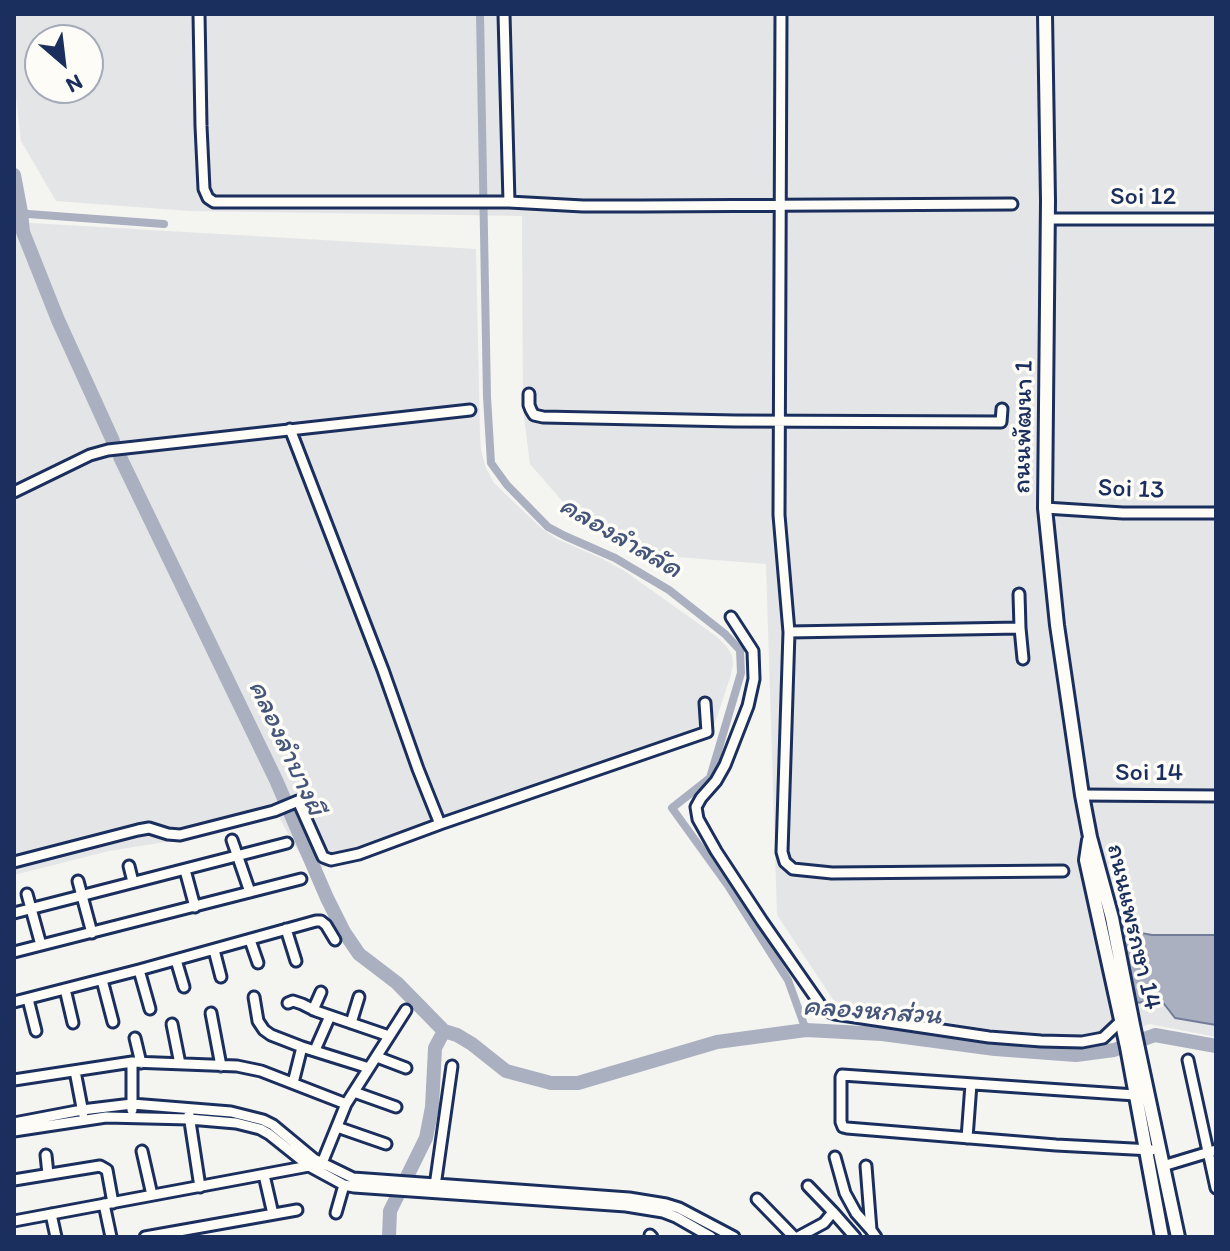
<!DOCTYPE html>
<meta charset="utf-8">
<style>
body{margin:0}
#map{position:relative;width:1230px;height:1251px;overflow:hidden;background:#f4f4f1;font-family:Itim,sans-serif}
canvas{display:block}
.frame{position:absolute;inset:0;border:16px solid #1b2f5e;pointer-events:none}
.north{position:absolute;left:24px;top:24px;width:80px;height:80px;box-sizing:border-box;background:#fdfcf7;border:2px solid #a3aaba;border-radius:50%;rotate:152deg;font-size:22px;font-weight:700;line-height:32px;text-align:center;color:#1b2f5e}
.north::after{content:'';display:block;margin:auto;width:28px;height:36px;background:#1b2f5e;clip-path:polygon(50% 0,100% 100%,50% 72%,0 100%)}
</style>
<div id="map">
<canvas width="1230" height="1251"></canvas>
<div class="frame"></div>
<div class="north">N</div>
</div>
<script>
const ctx = document.querySelector('canvas').getContext('2d');
ctx.lineJoin = 'round';
function fillPath(path, color) {
  ctx.fillStyle = color;
  ctx.fill(path, 'evenodd');
}
function shape(rows) {
  const path = new Path2D();
  for (const r of rows) {
    path.moveTo(r[0], r[1]);
    for (let i = 2; i < r.length; i += 2) path.lineTo(r[i], r[i + 1]);
  }
  return path;
}
function strokePath(path, color, width, dash) {
  ctx.strokeStyle = color;
  ctx.lineWidth = width;
  ctx.lineCap = dash ? 'butt' : 'round';
  ctx.setLineDash(dash || []);
  ctx.stroke(path);
}
function label(font, color, halo, rows, align = 'center') {
  ctx.font = font + ' Itim,"Playpen Sans Thai",sans-serif';
  ctx.lineWidth = 7;
  ctx.setLineDash([]);
  ctx.textBaseline = 'middle';
  ctx.strokeStyle = halo;
  ctx.fillStyle = color;
  for (const [text, x, y, turn = 0] of rows) {
    ctx.save();
    ctx.translate(x, y);
    ctx.rotate((+turn || 0) * Math.PI / 180);
    ctx.textAlign = isNaN(turn) ? turn : align;
    if (halo) ctx.strokeText(text, 0, 0);
    ctx.fillText(text, 0, 0);
    ctx.restore();
  }
}
fillPath(shape([
 [14,14,1216,14,1216,1037,1150,1024,1100,1038,1062,1039,999,1031,836,1004,777,915,766,564,665,556,571,511,530,464,523,409,522,216,189,211,56,201,21,141,14,80],
 [40,40,88,40,88,88,40,88],
 [14,222,476,249,480,435,481,450,486,468,494,483,541,528,557,539,603,559,626,572,716,636,726,646,732,655,733,664,731,675,710,737,310,872,277,814,166,842,109,851,14,875]
]), '#e4e5e6');
const water = shape([
 [1117,910,1124,930,1152,935,1216,935,1216,1025,1175,1018,1161,1000,1135,1003,1117,910]
]);
fillPath(water, '#aab0bf');
strokePath(water, '#717c98', 2);
strokePath(shape([
 [480,14,487,397,491,463,507,485,548,527,565,536,615,558,669,590,725,634,740,650,741,673,710,778,672,808,729,887,788,980,806,1030],
 [21,212,28,214,164,224]
]), '#aab0bf', 8);
strokePath(shape([
 [14,175,21,212,23,232,58,320,113,441],
 [120,457,276,780,327,898,344,932,359,954,397,983,444,1031,457,1035,472,1044,506,1071,551,1083,578,1083,717,1042,806,1030,882,1034,995,1049,1076,1055,1114,1050,1155,1035,1216,1046],
 [389,1237,390,1211,426,1138,432,1107,435,1048,444,1031]
]), '#aab0bf', 14);
const minor = shape([
 [199,14,201,126,204,189,208,198,214,202,509,202,583,206,642,206,1012,204],
 [504,14,509,202],
 [781,14,779,515,789,632,782,852,785,862,793,869,832,873,1063,871],
 [1047,219,1216,219],
 [529,394,529,405,531,410,534,415,543,417,735,421,1001,422,1002,409],
 [14,492,90,455,108,450,470,410],
 [1045,508,1123,513,1216,513],
 [731,617,753,651,754,679,748,706,725,765,716,781,701,798,696,807,698,819,716,851,762,921,824,1010,835,1014,989,1037,1041,1041,1082,1042,1103,1038,1121,1021],
 [1020,628,1023,659],
 [789,632,1020,628,1019,594],
 [1082,795,1216,796],
 [440,824,707,732,705,703],
 [232,840,250,892],
 [14,862,138,830,149,828,168,834,180,835,274,811,298,801,323,857,331,860,359,854,440,824,418,769,383,670,290,429],
 [129,866,133,882],
 [185,870,195,907],
 [78,881,92,933],
 [27,894,41,945],
 [14,913,287,843],
 [286,929,296,961],
 [250,940,258,963],
 [214,950,221,977],
 [14,952,301,879],
 [176,960,184,987],
 [139,970,150,1009],
 [102,980,113,1022],
 [65,989,73,1023],
 [254,997,258,1021,264,1030,271,1035,302,1047,369,1068],
 [28,999,36,1031],
 [14,1002,139,970,316,921,321,921,326,925,335,940],
 [288,1003,293,1001,302,1004,316,1011,389,1036],
 [313,1010,321,992],
 [211,1013,221,1066],
 [351,1023,359,997],
 [172,1024,180,1064],
 [135,1038,141,1063],
 [315,1050,330,1016],
 [377,1057,406,1068],
 [1188,1060,1216,1188],
 [132,1062,132,1110],
 [75,1071,83,1113],
 [14,1080,132,1062,237,1066,261,1071,346,1104],
 [293,1083,302,1047],
 [354,1092,396,1107],
 [1135,1095,842,1075,841,1077,841,1122,843,1127,847,1128,1056,1145,1152,1150],
 [189,1115,200,1187],
 [14,1123,82,1110,132,1104,231,1112,263,1120,273,1125,314,1159,353,1178,629,1198,666,1204,679,1208,734,1237],
 [337,1127,386,1144],
 [14,1131,106,1117,189,1119,236,1123,260,1129,269,1134,309,1166,344,1185,354,1187,626,1206,663,1212,676,1217,711,1237],
 [967,1138,971,1084],
 [142,1151,152,1195],
 [46,1155,48,1174],
 [835,1157,845,1193,856,1213,871,1230],
 [866,1166,871,1230,876,1237],
 [1163,1166,1216,1150],
 [320,1168,346,1104,406,1010],
 [264,1175,273,1214],
 [14,1180,100,1166,107,1170,113,1203],
 [435,1186,452,1066],
 [808,1186,833,1212],
 [757,1199,794,1237],
 [104,1204,111,1237],
 [336,1213,344,1185],
 [51,1214,56,1237],
 [14,1221,309,1166],
 [650,1235,652,1237],
 [145,1237,297,1210],
 [798,1237,824,1223,833,1212,855,1237]
]);
const secondary = shape([
 [1045,14,1048,201,1045,508,1057,625,1082,795,1090,837,1112,918,1133,1025,1178,1237],
 [1089,840,1086,860,1127,1047,1162,1237]
]);
strokePath(minor, '#1b2f5e', 15);
strokePath(secondary, '#1b2f5e', 18);
strokePath(minor, '#fdfcf7', 9);
strokePath(secondary, '#fdfcf7', 12);
label('26px', '#1b2f5e', '#fdfcf7', [
 ["Soi 12",1143,197],
 ["ถนนพัฒนา 1",1024,427,-89],
 ["Soi 13",1131,490,2],
 ["Soi 14",1149,773],
 ["ถนนแพรกษา 14",1133,927,77]
]);
label('italic 28px', '#46567b', '#fdfcf7', [
 ["คลองลำสลัด",620,538,30],
 ["คลองลำบางผี",286,748,65],
 ["คลองหกส่วน",872,1012,4]
]);
</script>
